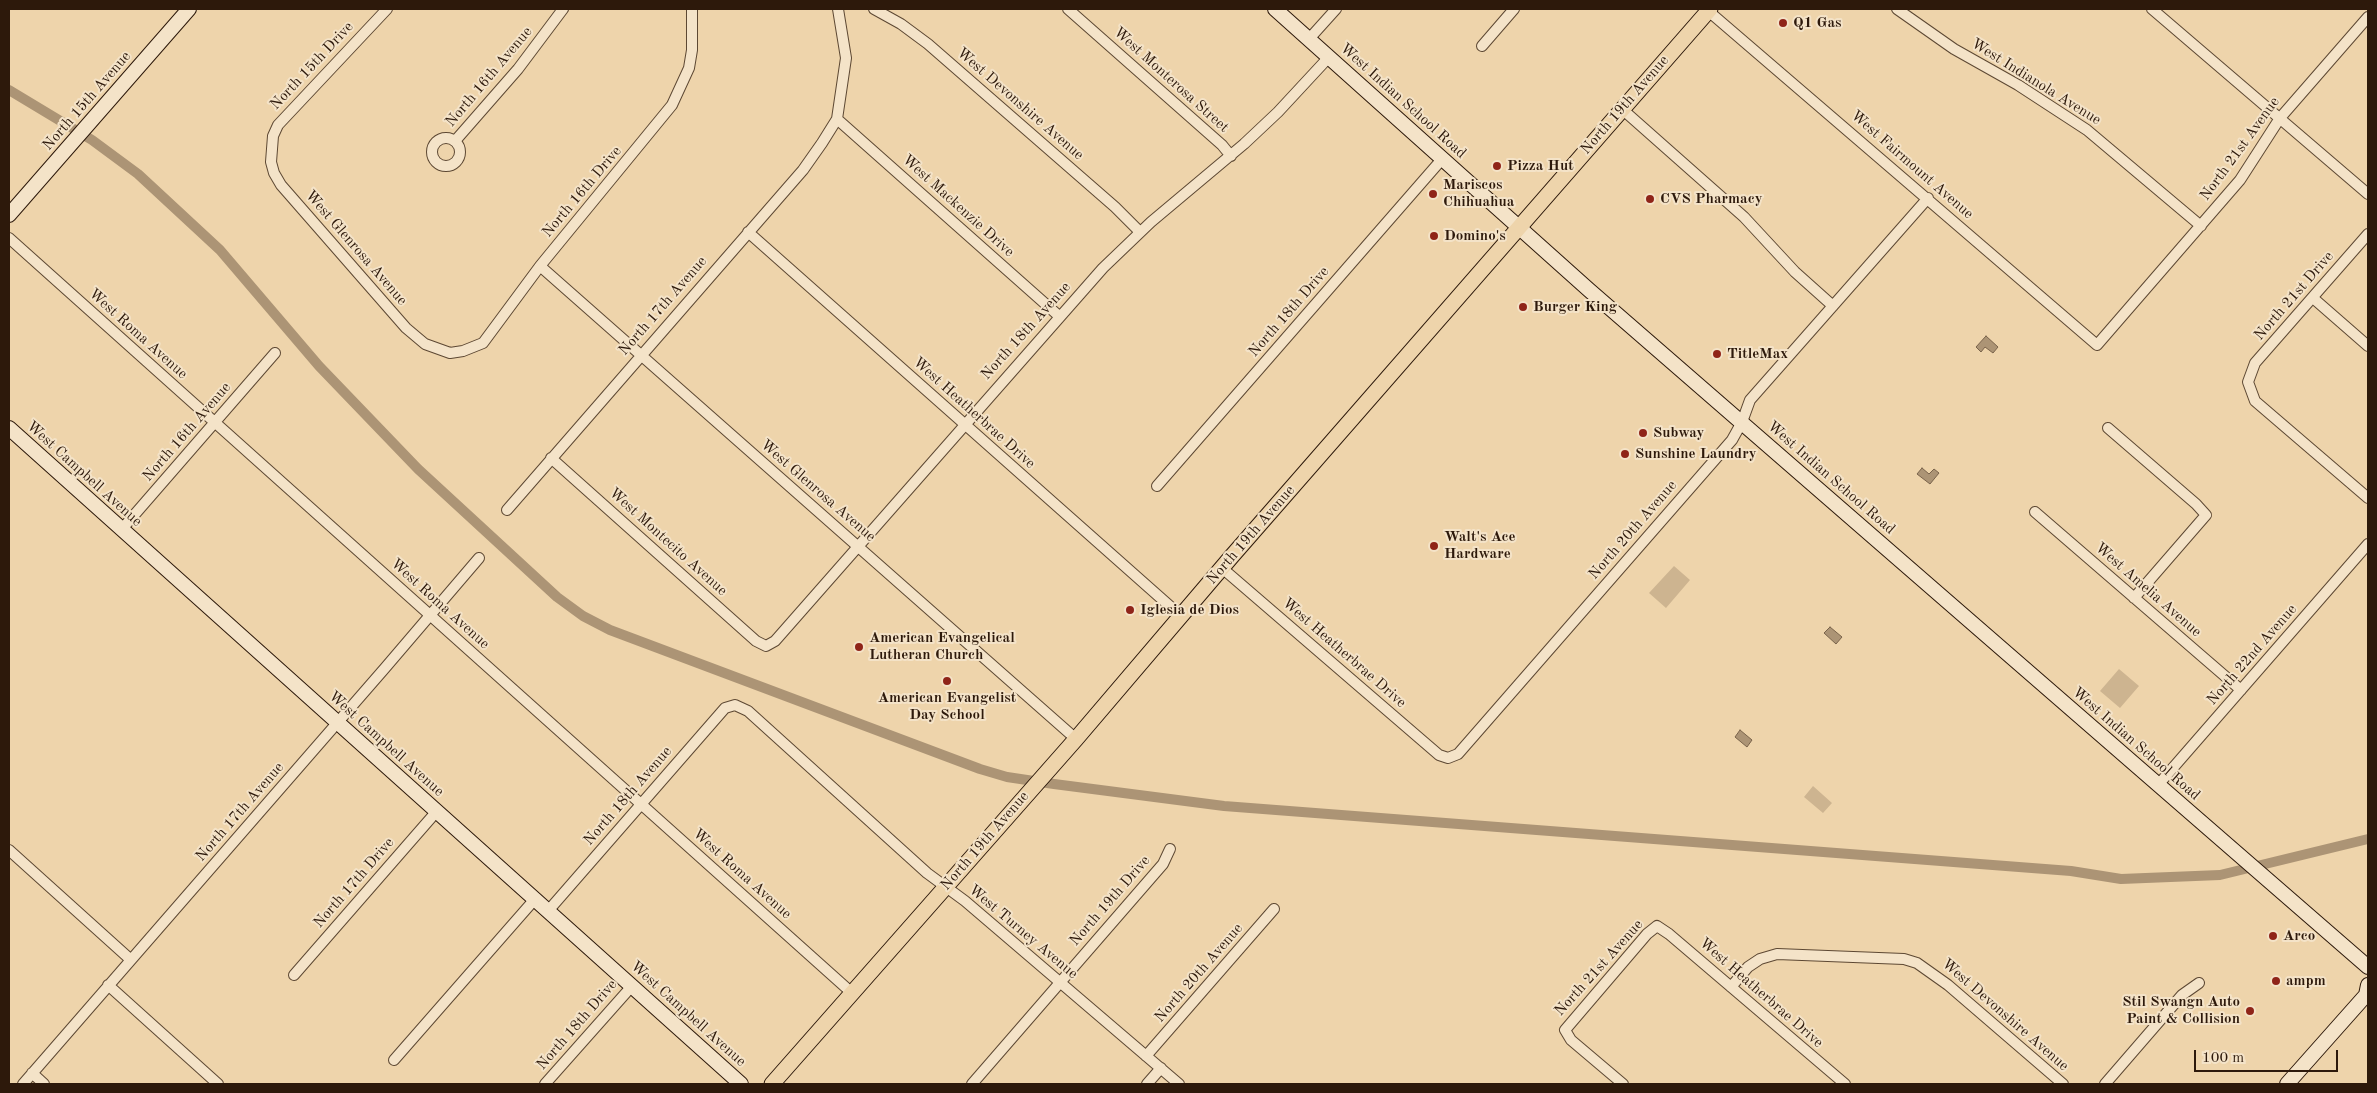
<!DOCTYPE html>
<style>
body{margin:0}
#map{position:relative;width:2377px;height:1093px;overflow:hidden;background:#eed4ab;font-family:"Old Standard TT",serif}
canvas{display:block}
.frame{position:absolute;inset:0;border:10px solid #2d190b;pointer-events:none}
.scale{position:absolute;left:2194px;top:1050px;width:144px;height:22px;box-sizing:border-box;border:2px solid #2d190b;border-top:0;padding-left:6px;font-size:15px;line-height:18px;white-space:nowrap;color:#2d190b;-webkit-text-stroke:4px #f4e3c8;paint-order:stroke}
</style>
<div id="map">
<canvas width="2377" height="1093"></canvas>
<div class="frame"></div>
<div class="scale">100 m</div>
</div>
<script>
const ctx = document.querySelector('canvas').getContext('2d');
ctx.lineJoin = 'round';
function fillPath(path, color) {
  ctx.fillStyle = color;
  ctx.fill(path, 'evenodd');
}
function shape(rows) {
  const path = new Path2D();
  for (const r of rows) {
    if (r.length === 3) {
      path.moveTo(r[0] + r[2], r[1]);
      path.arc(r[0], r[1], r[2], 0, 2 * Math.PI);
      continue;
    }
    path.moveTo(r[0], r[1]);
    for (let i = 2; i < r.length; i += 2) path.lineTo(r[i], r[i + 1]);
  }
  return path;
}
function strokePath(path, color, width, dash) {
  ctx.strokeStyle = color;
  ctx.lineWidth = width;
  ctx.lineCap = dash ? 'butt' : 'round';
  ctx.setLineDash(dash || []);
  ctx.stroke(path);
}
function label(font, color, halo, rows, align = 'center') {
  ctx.font = font + ' "Old Standard TT",serif';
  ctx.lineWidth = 4;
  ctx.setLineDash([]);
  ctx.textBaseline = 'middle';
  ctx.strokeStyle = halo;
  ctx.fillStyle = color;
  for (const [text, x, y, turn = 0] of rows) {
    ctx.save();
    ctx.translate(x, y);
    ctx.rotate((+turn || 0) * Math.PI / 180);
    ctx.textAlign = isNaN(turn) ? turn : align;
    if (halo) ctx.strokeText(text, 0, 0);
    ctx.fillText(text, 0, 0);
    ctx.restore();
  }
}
fillPath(shape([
 [1674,566,1690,580,1666,608,1649,593],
 [2119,669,2139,686,2120,708,2100,691],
 [1813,786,1832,803,1823,813,1804,797]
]), '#cdb490');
const water = shape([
 [1986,336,1998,347,1993,353,1985,347,1981,352,1976,347,1986,336],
 [1922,468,1929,474,1934,469,1939,473,1930,484,1917,474,1922,468],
 [1830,627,1842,637,1836,644,1824,633,1830,627],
 [1740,730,1752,740,1747,747,1735,737,1740,730]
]);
fillPath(water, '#ac9475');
strokePath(water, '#79634b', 1);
strokePath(shape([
 [9,90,92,140,138,174,220,250,319,366,418,469,557,597,583,616,610,630,980,769,1007,777,1054,784,1224,806,2071,871,2121,879,2220,875,2368,839]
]), '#ac9475', 10);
const street = shape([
 [387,9,278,125,273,136,271,162,274,173,281,185,406,328,425,344,450,353,463,351,483,343,540,266,672,105,689,68,692,50,692,9],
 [874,9,901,24,928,44,1115,207,1140,232],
 [1068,9,1222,145,1231,156],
 [1706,9,2097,345,2240,180,2280,118,2368,17],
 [1897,9,1954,49,2018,85,2087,130,2201,226],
 [2152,9,2368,194],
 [1309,39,1336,9],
 [1482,46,1514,9],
 [1622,109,1744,217,1795,272,1833,306],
 [837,119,1059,316],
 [446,152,14],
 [455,141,518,69,563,9],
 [748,232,1181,616],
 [2368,234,2255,363,2248,382,2255,401,2368,498],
 [9,238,852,993],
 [540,266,1076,739],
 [2313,298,2368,346],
 [2108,428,2196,504,2206,515,2134,598],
 [551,458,756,641,766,646,775,641,1103,268,1151,222,1244,144,1278,112,1329,57],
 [1157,486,1443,158],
 [507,510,803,170,822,143,837,119,846,58,838,9],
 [2035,512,2241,690],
 [122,529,275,353],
 [1222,568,1439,755,1448,758,1458,754,1732,440,1742,422,1750,400,1928,198],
 [2158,785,2368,544],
 [9,850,131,960],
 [548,911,725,708,735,705,748,711,927,873,965,901,1179,1084],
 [294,975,437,811],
 [108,985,218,1084],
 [1731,987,1748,967,1760,959,1777,954,1904,959,1917,963,1948,985,2063,1084],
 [1146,1056,1274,909],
 [394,1060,535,899],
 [32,1073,44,1084],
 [23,1084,385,668,479,558],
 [545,1084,632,986],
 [972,1084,1163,864,1170,849],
 [1147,1084,1161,1068],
 [1623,1084,1571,1040,1565,1030,1647,934,1657,926,1669,934,1845,1084],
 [2105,1084,2182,995,2199,983]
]);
const secondary = shape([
 [1275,9,1589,290,2368,967],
 [9,215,189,9],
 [9,428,741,1084],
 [2287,1084,2366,995,2368,985]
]);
const primary = shape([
 [772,1084,1076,739,1232,556,1710,9]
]);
strokePath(street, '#5d4833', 12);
strokePath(secondary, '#2d190b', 16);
strokePath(primary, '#2d190b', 17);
strokePath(street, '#f4e3c8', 10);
strokePath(secondary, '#f4e3c8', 14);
strokePath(primary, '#eed4ab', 15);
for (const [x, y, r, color] of [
 [1783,23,5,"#8f2418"],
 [1497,166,5,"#8f2418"],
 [1433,194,5,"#8f2418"],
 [1650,199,5,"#8f2418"],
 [1434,236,5,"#8f2418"],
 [1523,307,5,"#8f2418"],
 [1717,354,5,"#8f2418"],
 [1643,433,5,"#8f2418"],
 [1625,454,5,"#8f2418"],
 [1434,546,5,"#8f2418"],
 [1130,610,5,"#8f2418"],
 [859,647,5,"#8f2418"],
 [947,681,5,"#8f2418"],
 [2273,936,5,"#8f2418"],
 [2276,981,5,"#8f2418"],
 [2250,1011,5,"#8f2418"]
]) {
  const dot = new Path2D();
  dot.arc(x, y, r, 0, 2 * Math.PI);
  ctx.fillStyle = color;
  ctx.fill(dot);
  strokePath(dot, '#f4e3c8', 2);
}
label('bold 15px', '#2d190b', '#f4e3c8', [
 ["Q1 Gas",1793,23],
 ["Pizza Hut",1507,166],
 ["Mariscos",1443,185],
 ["Chihuahua",1443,202],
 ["CVS Pharmacy",1660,199],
 ["Domino's",1444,236],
 ["Burger King",1533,307],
 ["TitleMax",1727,354],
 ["Subway",1653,433],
 ["Sunshine Laundry",1635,454],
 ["Walt's Ace",1444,537],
 ["Hardware",1444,554],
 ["Iglesia de Dios",1140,610],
 ["American Evangelical",869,638],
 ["Lutheran Church",869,655],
 ["American Evangelist",947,698,"center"],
 ["Day School",947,715,"center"],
 ["Arco",2283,936],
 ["ampm",2286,981],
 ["Stil Swangn Auto",2240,1002,"right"],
 ["Paint & Collision",2240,1019,"right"]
], 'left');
label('15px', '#2d190b', '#f4e3c8', [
 ["North 15th Drive",312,66,-47],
 ["North 16th Avenue",489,77,-50],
 ["West Monterosa Street",1171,80,42],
 ["West Indianola Avenue",2036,82,32],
 ["North 15th Avenue",87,101,-49],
 ["West Indian School Road",1403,101,42],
 ["West Devonshire Avenue",1020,104,41],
 ["North 19th Avenue",1625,105,-49],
 ["North 21st Avenue",2240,149,-54],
 ["West Fairmount Avenue",1912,165,41],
 ["North 16th Drive",582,192,-50],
 ["West Mackenzie Drive",958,206,42],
 ["West Glenrosa Avenue",356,248,49],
 ["North 21st Drive",2294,296,-49],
 ["North 17th Avenue",663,306,-49],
 ["North 18th Drive",1289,312,-49],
 ["North 18th Avenue",1026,331,-48],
 ["West Roma Avenue",138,334,42],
 ["West Heatherbrae Drive",974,413,42],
 ["North 16th Avenue",187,432,-49],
 ["West Campbell Avenue",84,474,42],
 ["West Indian School Road",1831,478,41],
 ["West Glenrosa Avenue",818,491,41],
 ["North 20th Avenue",1633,530,-49],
 ["North 19th Avenue",1251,535,-49],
 ["West Montecito Avenue",668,542,42],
 ["West Amelia Avenue",2148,590,41],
 ["West Roma Avenue",440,604,42],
 ["West Heatherbrae Drive",1344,653,41],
 ["North 22nd Avenue",2252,655,-49],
 ["West Campbell Avenue",386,744,42],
 ["West Indian School Road",2136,744,41],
 ["North 18th Avenue",628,796,-49],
 ["North 17th Avenue",240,812,-49],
 ["North 19th Avenue",985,841,-49],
 ["West Roma Avenue",742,874,42],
 ["North 17th Drive",354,883,-49],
 ["North 19th Drive",1110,901,-49],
 ["West Turney Avenue",1023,932,40],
 ["North 21st Avenue",1599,968,-48],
 ["North 20th Avenue",1199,973,-49],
 ["West Heatherbrae Drive",1761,993,41],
 ["West Campbell Avenue",688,1014,42],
 ["West Devonshire Avenue",2005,1015,41],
 ["North 18th Drive",577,1025,-49]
]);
</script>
